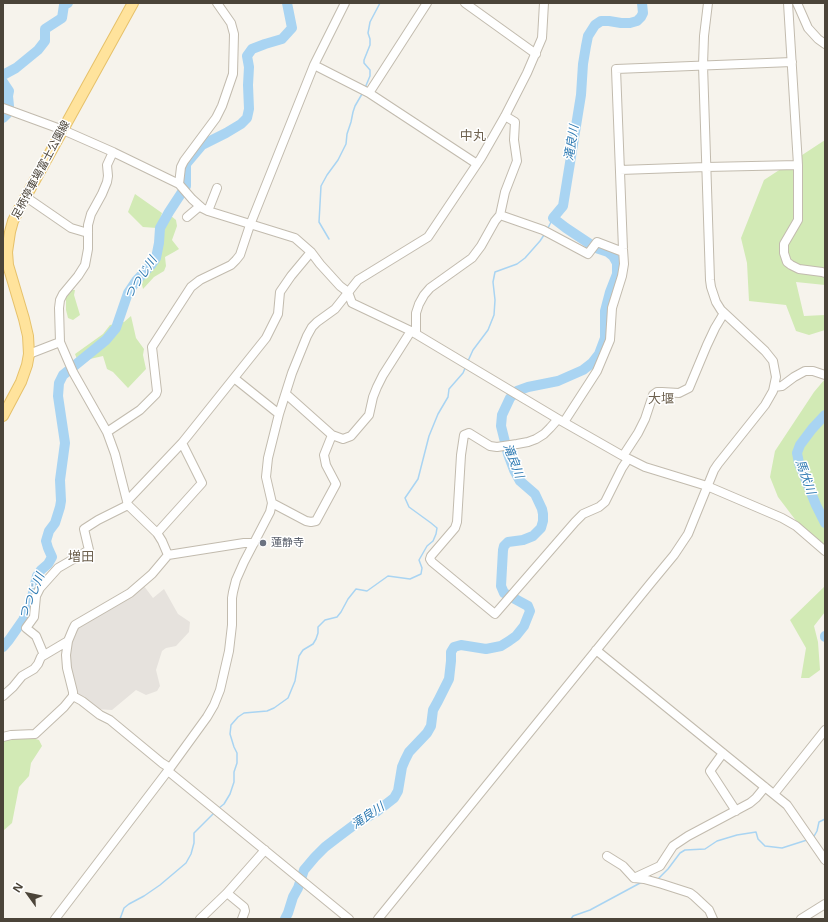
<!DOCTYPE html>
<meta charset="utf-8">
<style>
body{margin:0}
#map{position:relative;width:828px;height:922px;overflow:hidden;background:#f6f3ec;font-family:"Noto Sans",sans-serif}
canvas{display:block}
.frame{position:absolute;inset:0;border:4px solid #4b4439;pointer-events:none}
.north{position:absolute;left:8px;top:874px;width:40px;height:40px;-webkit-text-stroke:3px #fff;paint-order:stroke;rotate:303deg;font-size:11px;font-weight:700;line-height:16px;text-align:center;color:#4b4439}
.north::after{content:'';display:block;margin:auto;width:14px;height:18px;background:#4b4439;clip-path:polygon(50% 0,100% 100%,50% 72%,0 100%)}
</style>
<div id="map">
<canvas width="828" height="922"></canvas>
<div class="frame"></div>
<div class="north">N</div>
</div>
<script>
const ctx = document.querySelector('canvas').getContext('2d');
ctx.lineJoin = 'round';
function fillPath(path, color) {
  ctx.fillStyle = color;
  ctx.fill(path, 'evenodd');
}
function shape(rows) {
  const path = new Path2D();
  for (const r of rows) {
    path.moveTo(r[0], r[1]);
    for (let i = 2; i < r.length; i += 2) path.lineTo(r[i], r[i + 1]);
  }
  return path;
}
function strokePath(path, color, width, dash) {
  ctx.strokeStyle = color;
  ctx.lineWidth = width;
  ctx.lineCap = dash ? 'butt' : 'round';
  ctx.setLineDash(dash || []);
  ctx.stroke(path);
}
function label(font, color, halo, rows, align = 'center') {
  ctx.font = font + ' "Noto Sans","Noto Sans JP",sans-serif';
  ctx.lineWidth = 3;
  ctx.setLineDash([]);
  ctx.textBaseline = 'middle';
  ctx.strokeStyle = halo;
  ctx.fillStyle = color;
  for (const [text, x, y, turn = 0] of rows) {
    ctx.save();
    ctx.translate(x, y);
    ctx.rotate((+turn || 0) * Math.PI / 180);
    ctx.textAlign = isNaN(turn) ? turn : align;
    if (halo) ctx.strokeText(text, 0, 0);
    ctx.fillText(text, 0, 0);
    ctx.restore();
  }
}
fillPath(shape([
 [144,586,153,598,164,589,178,614,190,622,189,632,176,646,166,648,162,651,156,670,160,686,157,691,146,695,136,690,112,710,97,709,85,697,77,694,69,659,73,634,79,626]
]), '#e6e2dd');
fillPath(shape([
 [825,140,825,285,796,282,804,316,825,315,825,330,809,335,796,331,786,305,749,301,747,263,741,238,764,180],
 [135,194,162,213,157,228,143,227,128,212],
 [171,216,176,220,177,226,172,240,179,249,174,252,165,257,166,266,164,271,154,277,143,289,141,280,156,249,158,230],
 [70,290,75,290,74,295,80,315,73,320,68,318,66,310,66,296],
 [131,316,136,338,144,349,143,355,146,369,128,388,113,372,107,369,103,356,90,359,80,367,75,354,103,334,110,325,124,322],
 [825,379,825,547,797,522,778,497,770,477,775,451,814,392],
 [825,586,825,612,814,626,818,642,820,670,809,678,801,678,806,648,790,620],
 [22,735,39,740,42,746,31,763,29,776,19,787,12,823,3,831,3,739]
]), '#d2eab5');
strokePath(shape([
 [365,88,370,76,370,70,364,63,364,60,370,45,370,39,368,33,370,22,380,3],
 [547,230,553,218],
 [329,239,319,222,321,186,327,175,338,160,346,144,347,134,351,122,353,112,355,106,362,94],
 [468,361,473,350,488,330,494,315,495,300,493,282,495,272,517,264,525,258,540,241,544,235],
 [219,808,224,804,230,794,234,782,234,772,237,763,237,753,234,747,230,734,231,725,238,717,244,713,267,711,274,708,288,698,295,681,299,656,303,650,313,644,316,639,318,633,318,627,325,620,337,617,341,612,348,599,356,589,367,591,388,576,410,579,421,574,422,568,419,560,427,546,433,541,436,534,437,528,431,523,409,507,405,498,418,479,429,436,438,414,448,397,449,389,463,373,466,366],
 [813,838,817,831,819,822,825,819],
 [659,878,668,869,680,853,685,850,705,849,717,841,737,835,756,832,758,839,765,846,782,848,807,840],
 [120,919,124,908,129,904,144,896,160,885,186,863,191,854,194,843,194,833,215,812],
 [571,919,573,916,590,910,642,882]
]), '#a9d4f2', 1.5);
strokePath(shape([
 [3,75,16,68,38,50,45,41,45,29,62,18,64,5,68,3],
 [3,82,9,91,8,96,9,106,7,114,3,118],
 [825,415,812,429,800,445,797,453,799,463,816,505,825,523],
 [825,636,825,637],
 [3,647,9,640,23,620,30,606,37,576,41,570,48,564,52,557,48,548,46,541,49,531,55,523,60,507,61,501,60,480,65,443,58,396,59,383,63,375,106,340,116,328,128,293,136,281,151,265,156,258,159,243,160,228,169,212,186,186,186,164,202,145,226,133,241,124,247,118,249,109,248,85,249,67,247,56,252,49,265,44,282,39,292,28,287,3],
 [285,919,288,913,293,897,298,888,304,870,315,857,325,847,338,837,354,825,376,812,394,798,398,791,402,767,405,760,409,752,427,733,431,726,433,710,438,701,449,679,451,661,451,652,454,647,461,645,486,649,501,646,509,641,516,636,524,626,530,611,528,606,504,593,501,586,503,550,504,546,508,542,523,540,533,536,541,528,543,521,543,514,542,509,535,494,520,481,514,470,508,454,501,426,502,415,510,398,517,391,528,387,558,381,583,370,592,363,599,354,605,338,605,311,610,292,617,274,617,263,613,256,608,252,596,248,566,228,553,218,563,206,581,95,583,64,586,46,588,36,595,25,601,21,609,21,621,23,630,23,637,21,641,17,643,13,642,3]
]), '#a9d4f2', 10);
const minor = shape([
 [465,3,536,54],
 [788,3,798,165,798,220,784,244,784,253,787,262,791,265,799,269,822,272,825,273],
 [797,3,808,28,818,39,825,44],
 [314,65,369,93,477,164],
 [369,93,427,3],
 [3,108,63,130,113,152,179,184,192,199,202,208,208,211,295,238,311,252,320,264,340,286,348,292,352,303,411,331,558,419,623,456,645,467,707,486,782,518,796,526,825,551],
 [620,170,706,167,798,165],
 [179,184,181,167,184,161,216,118,222,106,233,74,234,34,231,23,217,3],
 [26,197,71,228,88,233],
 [208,211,217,188],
 [500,215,543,230,588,254,597,242,623,252],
 [187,217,200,206],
 [416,334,416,313,419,304,424,295,430,288,472,258,481,246,495,221,500,215,505,192,517,161,514,140,515,122,505,116],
 [60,342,59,308,60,300,63,294,78,276,85,265,88,249,88,225,91,214,102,194,107,182,108,176,107,165,113,152],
 [29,354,60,342,73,372,107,432,115,454,128,505,157,533,162,541,168,555],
 [234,378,279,414],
 [774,387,782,386,794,377,805,371,813,371,825,375],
 [558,419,550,428,544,434,536,439,528,442,517,444,497,447,490,446,469,433,464,435,461,455,457,522,455,528,431,556,430,559,432,562,495,614,575,522,583,514,599,507,605,502,622,468,628,459],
 [564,422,597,371,610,340,612,308,622,276,624,264,623,249,616,69,792,62],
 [107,432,140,410,156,394,157,391,152,347,191,287,200,280,231,265,236,260,240,255,250,225,314,65,345,3],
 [332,435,343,439,351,436,369,415,373,397,377,387,383,375,411,331],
 [623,456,638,433,645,419,653,395,657,392,662,392,679,393,689,388,707,345,715,328,724,313],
 [127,501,182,443,266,338,278,314,280,292,291,276,311,252],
 [272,503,306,521,311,522,316,521,336,484,326,465,324,455,332,435,286,394],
 [157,533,202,483,182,443],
 [596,650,787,805,825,860],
 [44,655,36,636,26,628,34,617,36,596,40,588,58,568,89,550,84,529,98,520,128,505],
 [3,696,13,687,22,676,34,669,38,664,41,657,68,641],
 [73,696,82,701,100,715,110,720,162,763,170,768],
 [3,737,11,735,35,734,64,707,73,696,73,692,67,668,66,655,68,641,73,629,75,625,130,593,152,574,168,555,244,543,254,543],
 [723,753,710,771,736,811],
 [168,771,349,919],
 [774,794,825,730],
 [607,856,623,866,634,878,644,879,662,884,690,893,694,896,709,910,713,919],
 [634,878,660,866,673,846,688,836,750,803,756,798,765,787],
 [227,893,244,907,245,911,242,919],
 [55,919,170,768,207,717,214,705,220,690,229,651,232,625,232,598,233,592,236,580,244,562,270,512,272,503,266,477,268,458,279,414,292,373,307,336,312,327,317,322,335,309,358,280,428,237,481,158,505,116,527,73,542,38,544,3],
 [200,919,227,893,265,850],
 [378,919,650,584,674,555,688,534,714,470,718,464,765,405,773,391,776,377,773,361,765,351,721,310,716,302,711,287,710,280,703,65,704,36,708,3],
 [801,919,825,904]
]);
const major = shape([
 [3,416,21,382,27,365,29,354,28,336,24,319,8,265,7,252,10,232,13,221,19,209,133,3]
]);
strokePath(minor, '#c2bbae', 10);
strokePath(major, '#e6c16a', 12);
strokePath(minor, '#fff', 8);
strokePath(major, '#ffe39c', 10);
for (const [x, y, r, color] of [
 [263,543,4,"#6b7280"]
]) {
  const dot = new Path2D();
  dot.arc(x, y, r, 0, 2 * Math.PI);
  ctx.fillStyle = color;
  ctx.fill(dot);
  strokePath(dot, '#fff', 1.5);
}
label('11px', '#4b4439', '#fff', [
 ["足柄停車場富士公園線",41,170,-62]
]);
label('11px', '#5b616d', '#fff', [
 ["蓮静寺",271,543]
], 'left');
label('italic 12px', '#2e7ab2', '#fff', [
 ["滝良川",572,143,-81],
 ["つつじ川",141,278,-57],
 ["滝良川",513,461,69],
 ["馬伏川",805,477,70],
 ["つつじ川",32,596,-67],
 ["滝良川",368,816,-34]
]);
label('13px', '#6e6250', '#fff', [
 ["中丸",473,136],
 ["大堰",661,399],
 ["増田",81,557]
]);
</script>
